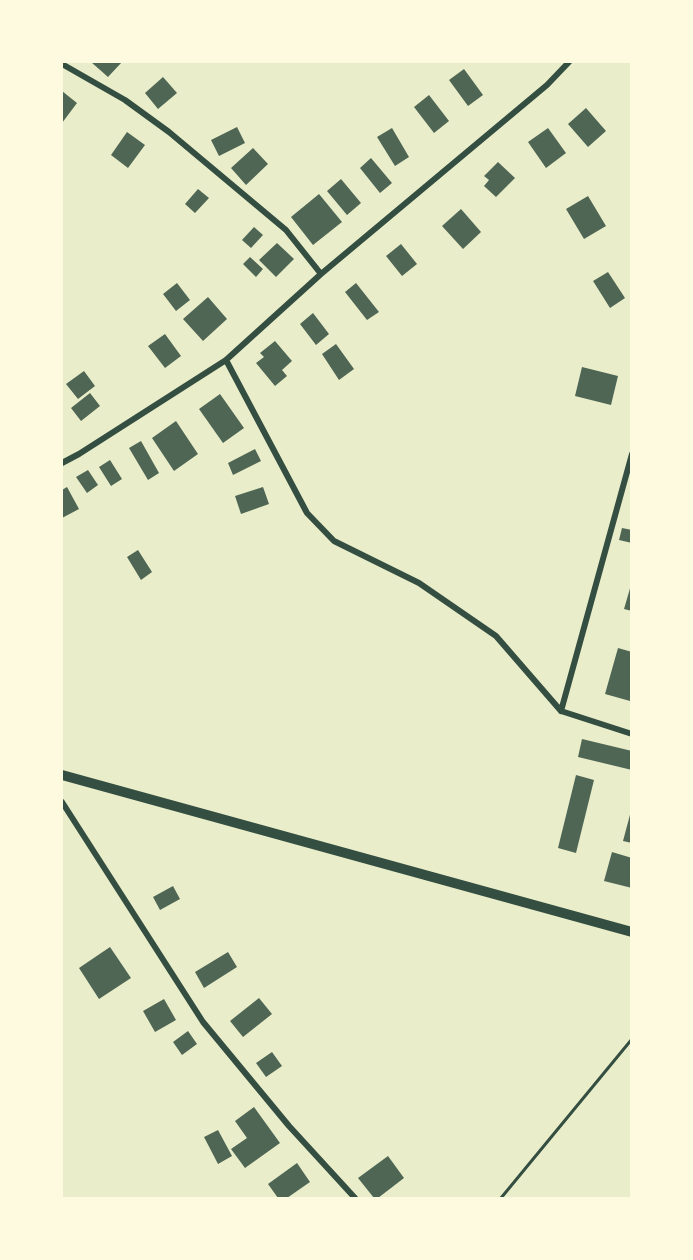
<!DOCTYPE html>
<style>
body{margin:0}
#map{position:relative;width:693px;height:1260px;overflow:hidden;background:#e9edc9;font-family:"DejaVu Sans",sans-serif}
canvas{display:block}
.frame{position:absolute;inset:0;border:63px solid #fefae0;pointer-events:none}
</style>
<div id="map">
<canvas width="693" height="1260"></canvas>
<div class="frame"></div>
</div>
<script>
const ctx = document.querySelector('canvas').getContext('2d');
ctx.lineJoin = 'round';
function fillPath(path, color) {
  ctx.fillStyle = color;
  ctx.fill(path, 'evenodd');
}
function shape(rows) {
  const path = new Path2D();
  for (const r of rows) {
    path.moveTo(r[0], r[1]);
    for (let i = 2; i < r.length; i += 2) path.lineTo(r[i], r[i + 1]);
  }
  return path;
}
function strokePath(path, color, width, dash) {
  ctx.strokeStyle = color;
  ctx.lineWidth = width;
  ctx.lineCap = dash ? 'butt' : 'round';
  ctx.setLineDash(dash || []);
  ctx.stroke(path);
}
fillPath(shape([
 [91,62,122,62,108,77],
 [464,69,483,95,468,106,449,80],
 [163,77,177,93,158,109,145,93],
 [62,91,77,103,62,123],
 [429,95,449,121,434,133,414,107],
 [586,108,606,131,588,147,568,124],
 [237,127,245,143,219,156,211,140],
 [392,128,409,157,395,166,377,137],
 [548,128,566,153,546,168,528,142],
 [127,132,145,145,128,168,111,155],
 [253,148,268,164,246,185,231,168],
 [371,158,392,183,380,193,360,168],
 [498,162,515,178,496,197,484,186,489,180,484,176],
 [341,179,361,203,347,215,327,191],
 [198,189,209,198,195,213,185,204],
 [319,194,342,222,313,245,291,217],
 [588,196,606,226,584,239,566,209],
 [461,209,481,232,463,249,442,226],
 [254,227,263,235,251,248,242,240],
 [277,243,294,259,276,277,259,260],
 [401,244,417,264,402,276,386,256],
 [250,257,263,269,256,277,243,264],
 [608,272,625,298,610,308,593,281],
 [177,283,190,300,176,311,163,294],
 [356,283,379,312,367,320,345,292],
 [208,297,227,319,203,341,183,319],
 [313,313,329,334,316,345,300,324],
 [165,334,181,356,165,368,148,346],
 [275,341,292,361,282,370,287,376,275,386,256,363,264,357,260,353],
 [336,344,354,369,339,380,322,354],
 [582,367,618,376,611,405,575,396],
 [84,371,95,386,78,399,66,384],
 [90,393,100,406,81,421,71,408],
 [220,394,244,428,223,443,199,409],
 [176,421,198,454,174,471,152,438],
 [141,441,159,473,148,480,129,448],
 [255,449,261,461,233,475,228,463],
 [110,460,122,479,111,486,99,467],
 [88,470,98,485,87,493,76,477],
 [67,487,79,509,62,518,62,490],
 [263,487,269,504,241,514,235,496],
 [622,528,632,530,632,543,619,540],
 [138,550,152,572,141,580,127,557],
 [631,585,632,585,632,611,624,609],
 [618,648,632,652,632,694,630,701,605,694],
 [582,739,632,751,632,770,578,757],
 [576,775,594,780,576,853,558,848],
 [631,811,632,811,632,843,623,841],
 [612,852,632,858,632,888,604,881],
 [173,886,180,899,160,910,153,897],
 [110,947,131,978,99,999,79,968],
 [228,952,237,967,204,988,195,972],
 [259,998,272,1014,243,1037,230,1021],
 [164,999,176,1020,155,1032,143,1011],
 [188,1031,197,1044,182,1055,173,1042],
 [272,1052,282,1066,266,1077,256,1063],
 [254,1107,280,1143,245,1168,231,1149,247,1138,235,1121],
 [218,1130,232,1156,218,1164,204,1137],
 [388,1156,404,1178,378,1198,374,1198,358,1178],
 [297,1163,310,1182,287,1198,278,1198,268,1184]
]), '#4f6655');
strokePath(shape([
 [501,1198,632,1039]
]), '#344e41', 3);
strokePath(shape([
 [62,64,125,100,169,132,286,230,321,274],
 [226,360,307,513,334,541,419,583,496,636,561,711],
 [62,463,79,454,226,360,321,274,547,85,569,62],
 [561,711,632,454],
 [561,711,632,734],
 [62,802,203,1022,289,1126,355,1198]
]), '#344e41', 6);
strokePath(shape([
 [62,775,632,932]
]), '#344e41', 10);
</script>
